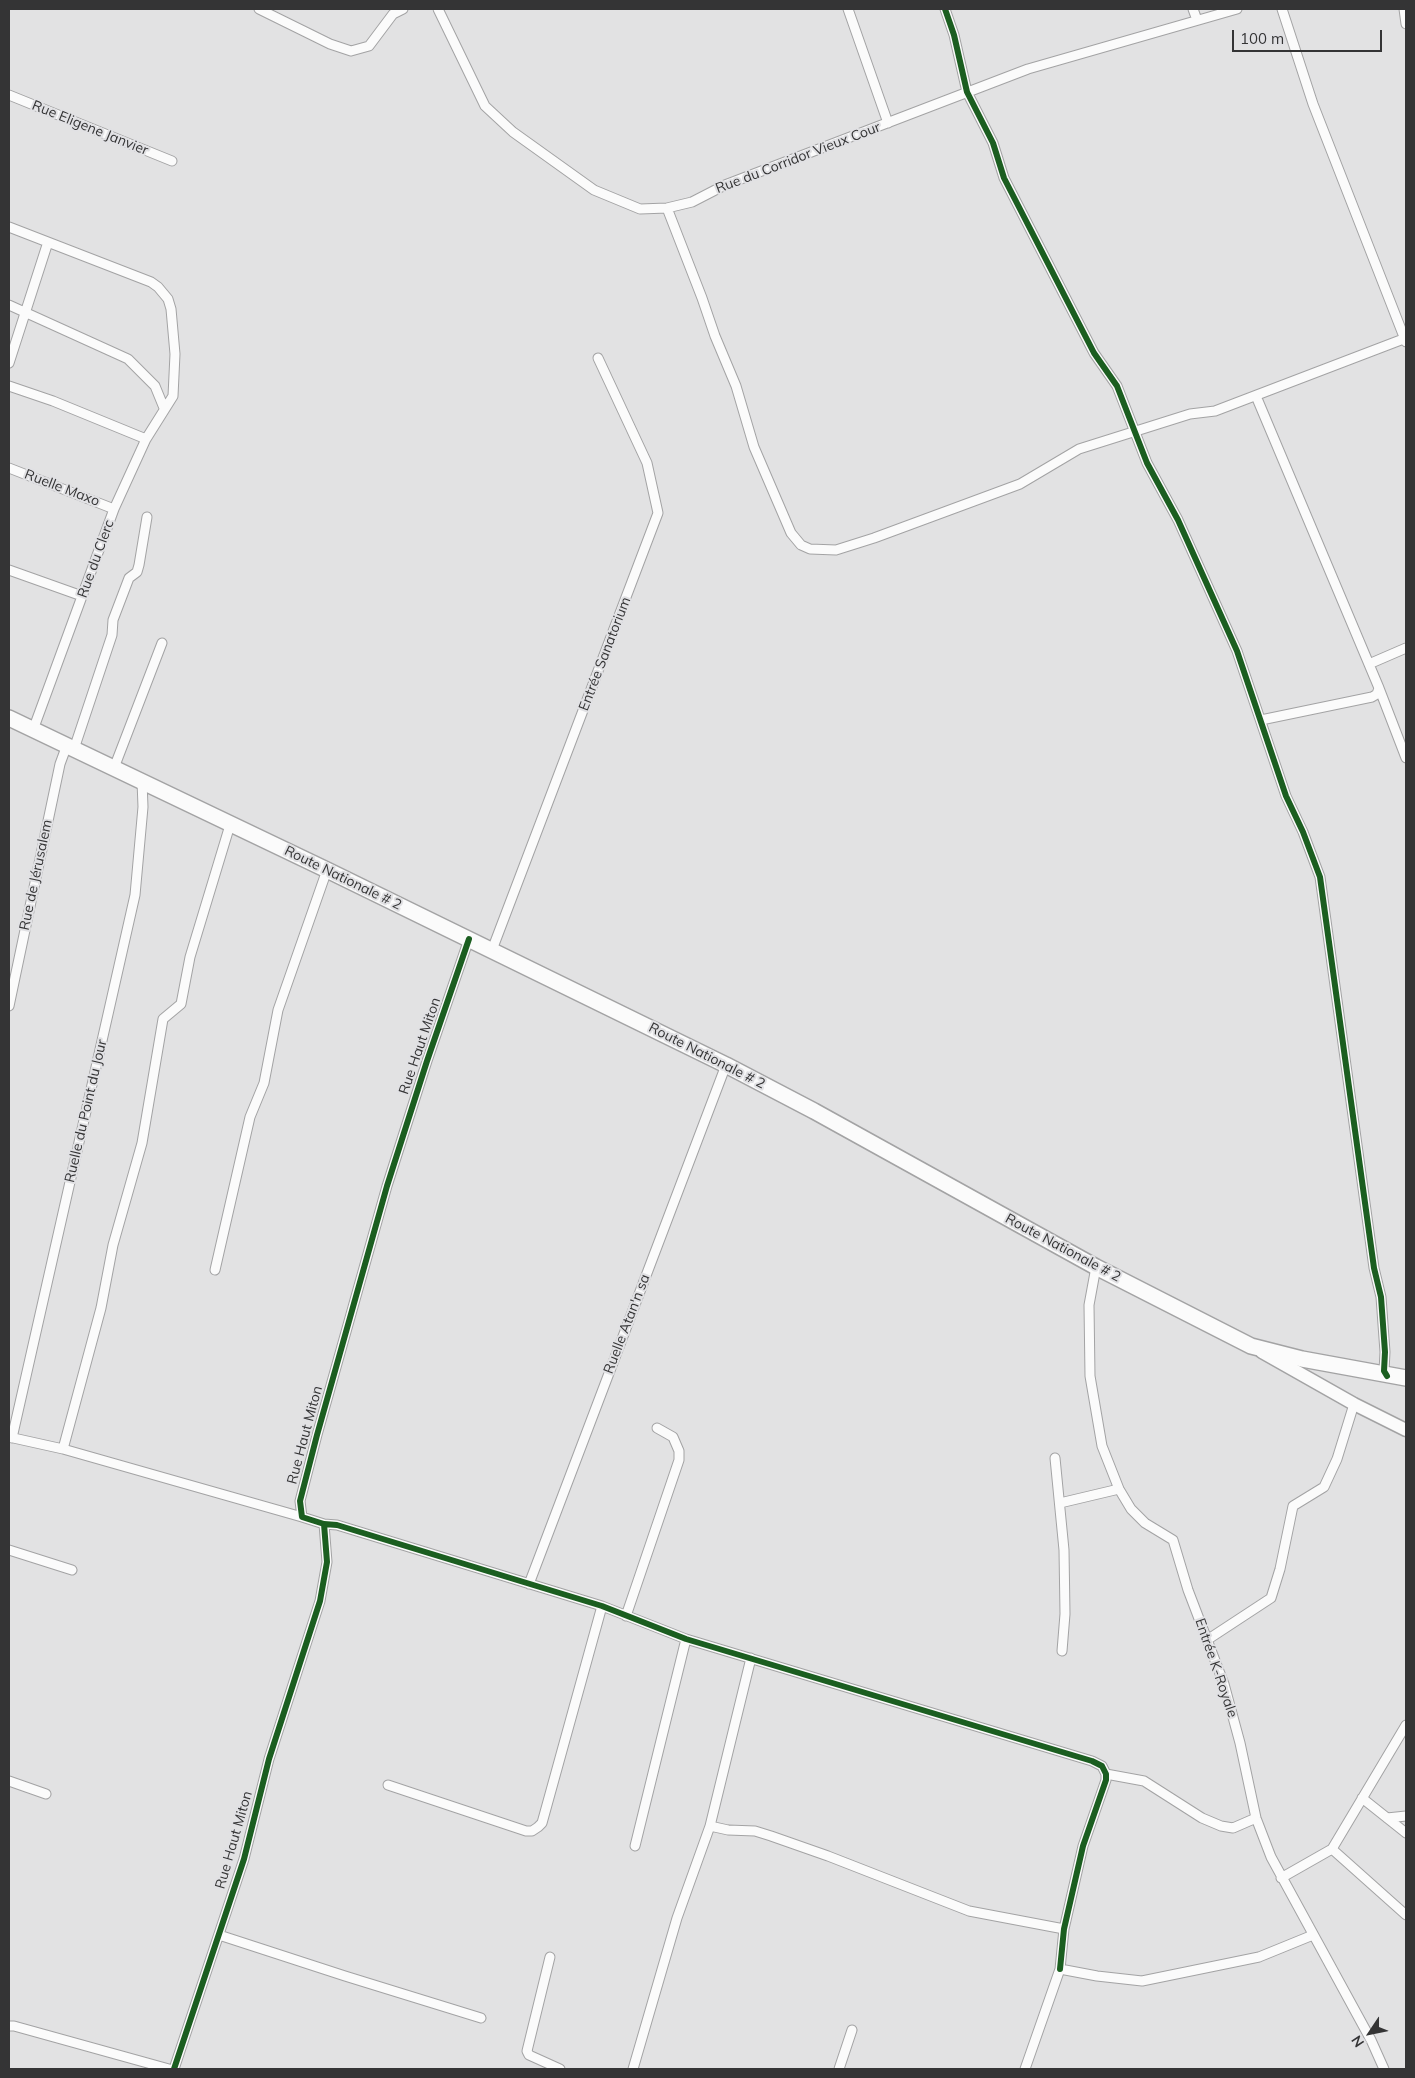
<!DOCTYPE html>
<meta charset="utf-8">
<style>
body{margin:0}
#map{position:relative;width:1415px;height:2078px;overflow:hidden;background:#e2e2e3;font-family:Mulish,sans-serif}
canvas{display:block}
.frame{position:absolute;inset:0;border:10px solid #343435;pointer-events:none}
.north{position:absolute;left:1345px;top:2008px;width:50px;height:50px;-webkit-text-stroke:4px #e1e1e4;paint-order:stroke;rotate:236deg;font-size:14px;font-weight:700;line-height:20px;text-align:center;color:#343435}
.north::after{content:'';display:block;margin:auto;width:18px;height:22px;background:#343435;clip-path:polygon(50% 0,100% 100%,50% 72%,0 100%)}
.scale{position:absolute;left:1232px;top:30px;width:150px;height:22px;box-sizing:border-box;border:2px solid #343435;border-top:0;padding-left:6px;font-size:15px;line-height:18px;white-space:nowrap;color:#343435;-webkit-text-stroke:4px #e1e1e4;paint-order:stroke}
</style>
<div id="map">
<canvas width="1415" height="2078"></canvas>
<div class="frame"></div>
<div class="north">N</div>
<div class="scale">100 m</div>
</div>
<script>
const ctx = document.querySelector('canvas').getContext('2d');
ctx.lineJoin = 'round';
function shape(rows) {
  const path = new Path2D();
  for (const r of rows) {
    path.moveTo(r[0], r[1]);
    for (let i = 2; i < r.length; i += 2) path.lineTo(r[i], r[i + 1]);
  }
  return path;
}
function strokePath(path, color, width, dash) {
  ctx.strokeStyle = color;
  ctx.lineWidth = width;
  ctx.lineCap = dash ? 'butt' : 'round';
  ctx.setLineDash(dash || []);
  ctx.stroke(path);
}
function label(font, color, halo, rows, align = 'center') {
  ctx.font = font + ' Mulish,sans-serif';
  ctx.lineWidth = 4;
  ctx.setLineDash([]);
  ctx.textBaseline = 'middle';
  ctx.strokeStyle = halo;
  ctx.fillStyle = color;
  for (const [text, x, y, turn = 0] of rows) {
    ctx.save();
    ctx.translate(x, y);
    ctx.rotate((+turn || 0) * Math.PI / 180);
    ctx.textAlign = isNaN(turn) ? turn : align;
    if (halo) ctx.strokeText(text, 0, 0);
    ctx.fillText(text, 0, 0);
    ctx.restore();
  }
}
const street = shape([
 [259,9,330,44,351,51,369,46,393,14,403,9],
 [438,9,485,106,513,132,594,190,640,209,667,208,692,202,725,185,1028,69,1237,9],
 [848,9,888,123],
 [945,9,954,35,967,92,993,143,1004,178,1094,353,1117,386,1147,463,1178,520,1237,651,1286,796,1303,832,1320,877,1374,1268,1381,1297,1385,1352,1384,1371,1387,1376],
 [1193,9,1197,20],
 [1282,9,1313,104,1406,342],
 [1404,9,1406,24],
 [9,95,172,161],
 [667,208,702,298,715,336,736,386,754,447,791,533,801,545,810,549,836,550,874,538,1020,484,1079,449,1190,414,1215,411,1406,338],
 [9,227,151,282,158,287,168,299,171,309,175,354,173,396,146,439,114,509,33,730],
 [9,305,128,359,155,386,164,408],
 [9,363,48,242],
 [9,386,53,401,146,439],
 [1256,396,1379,688,1377,694,1372,697,1261,720],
 [9,468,114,509],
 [9,570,82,596],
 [1369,664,1406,648],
 [1379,688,1406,758],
 [74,749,112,635,113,620,129,578,137,572,139,565,147,517],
 [114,768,162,643],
 [492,950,658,513,647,463,598,358],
 [9,1006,60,764,67,745],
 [1096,1267,1089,1305,1090,1376,1102,1446,1119,1489,1131,1509,1145,1523,1173,1540,1188,1590,1224,1684,1240,1743,1256,1818,1271,1857,1371,2040,1384,2069],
 [215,1270,250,1117,264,1083,278,1010,327,870],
 [9,1437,63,1449,302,1517],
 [12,1438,135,895,143,807,142,781],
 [63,1449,101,1308,113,1245,142,1143,163,1019,181,1004,190,957,230,825],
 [1055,1458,1064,1550,1065,1614,1062,1651],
 [1060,1503,1119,1489],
 [324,1524,337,1525,602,1606,686,1639,1092,1761,1102,1766,1106,1774,1106,1780,1083,1846,1064,1929,1060,1969],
 [9,1550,72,1570],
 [529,1584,726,1065],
 [626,1616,679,1460,679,1451,673,1437,657,1428],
 [1207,1640,1271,1598,1280,1569,1293,1506,1324,1487,1337,1459,1354,1404],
 [1106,1774,1144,1781,1202,1818,1221,1826,1233,1828,1256,1818],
 [9,1781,46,1794],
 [388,1785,526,1831,532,1831,538,1827,542,1823,602,1606],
 [1362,1798,1406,1833],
 [1387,1818,1406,1816],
 [710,1826,728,1830,755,1831,771,1836,828,1856,969,1911,1064,1929],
 [635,1846,686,1639],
 [1332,1849,1406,1915],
 [1281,1878,1332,1849,1406,1725],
 [219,1935,345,1976,481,2018],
 [550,1957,527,2051,529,2055,560,2069],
 [9,2026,14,2026,169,2069],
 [174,2069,244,1859,269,1759,320,1601,327,1562,324,1524,302,1517,300,1501,317,1435,387,1186,427,1061,469,939],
 [633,2069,677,1918,710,1826,751,1658],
 [839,2069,852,2030],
 [1025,2069,1060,1969,1097,1976,1142,1981,1259,1957,1313,1935]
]);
const secondary = shape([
 [1262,1352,1354,1404,1406,1430]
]);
const primary = shape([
 [9,718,327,870,726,1065,814,1111,1096,1267,1251,1346,1302,1359,1406,1378]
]);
strokePath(street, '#a3a3a4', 11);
strokePath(secondary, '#a3a3a4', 15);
strokePath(primary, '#a3a3a4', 18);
strokePath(street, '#fbfbfb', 9);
strokePath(secondary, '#fbfbfb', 12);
strokePath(primary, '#fbfbfb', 15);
strokePath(shape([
 [945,9,954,35,967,92,993,143,1004,178,1094,353,1117,386,1147,463,1178,520,1237,651,1286,796,1303,832,1320,877,1374,1268,1381,1297,1385,1352,1384,1371,1387,1376],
 [324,1524,337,1525,602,1606,686,1639,1092,1761,1102,1766,1106,1774,1106,1780,1083,1846,1064,1929,1060,1969],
 [174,2069,244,1859,269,1759,320,1601,327,1562,324,1524,302,1517,300,1501,317,1435,387,1186,427,1061,469,939]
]), '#1b5e20', 6);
label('14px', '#343435', '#e1e1e4', [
 ["Rue Eligene Janvier",90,128,22],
 ["Rue du Corridor Vieux Cour",798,158,-21],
 ["Ruelle Maxo",62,488,21],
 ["Rue du Clerc",96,559,-70],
 ["Entrée Sanatorium",605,654,-69],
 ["Rue de Jérusalem",36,875,-78],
 ["Route Nationale # 2",343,878,26],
 ["Rue Haut Miton",420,1046,-71],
 ["Route Nationale # 2",707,1056,27],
 ["Ruelle du Point du Jour",86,1111,-77],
 ["Route Nationale # 2",1063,1248,28],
 ["Ruelle Atan'n sa",627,1324,-69],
 ["Rue Haut Miton",305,1435,-75],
 ["Entrée K-Royale",1216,1668,71],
 ["Rue Haut Miton",234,1840,-74]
]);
</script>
